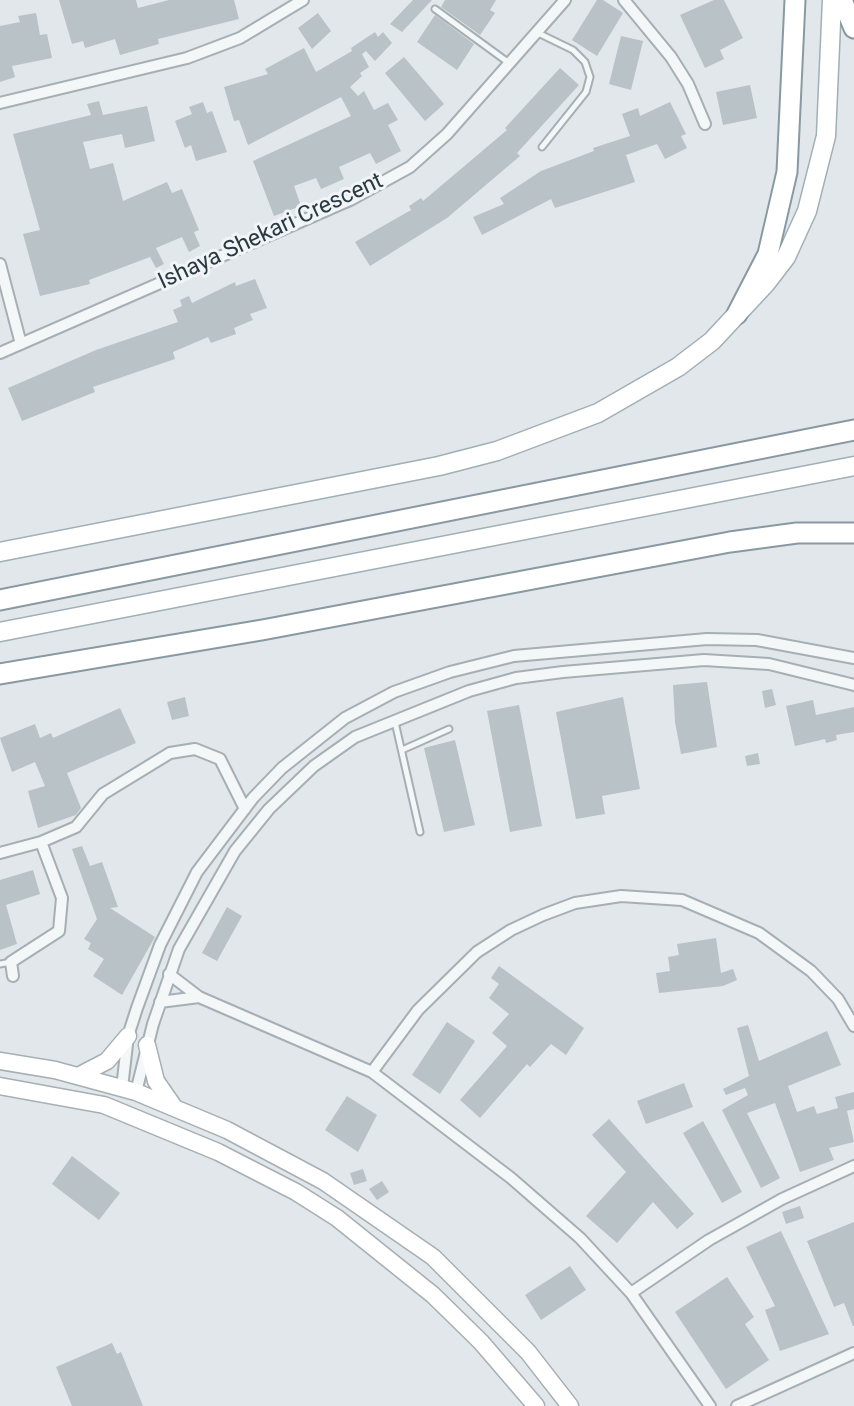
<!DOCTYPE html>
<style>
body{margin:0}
canvas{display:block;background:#e1e7ea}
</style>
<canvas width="854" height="1406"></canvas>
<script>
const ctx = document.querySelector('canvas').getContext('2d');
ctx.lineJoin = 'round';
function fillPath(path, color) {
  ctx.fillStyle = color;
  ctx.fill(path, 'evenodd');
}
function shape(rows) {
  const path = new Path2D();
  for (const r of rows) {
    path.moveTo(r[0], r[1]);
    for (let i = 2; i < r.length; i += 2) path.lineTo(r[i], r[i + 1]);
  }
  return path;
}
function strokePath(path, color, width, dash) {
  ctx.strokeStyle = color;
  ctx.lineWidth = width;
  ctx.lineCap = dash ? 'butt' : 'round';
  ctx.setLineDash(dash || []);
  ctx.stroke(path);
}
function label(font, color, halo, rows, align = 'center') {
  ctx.font = font + ' Roboto,sans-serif';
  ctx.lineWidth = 6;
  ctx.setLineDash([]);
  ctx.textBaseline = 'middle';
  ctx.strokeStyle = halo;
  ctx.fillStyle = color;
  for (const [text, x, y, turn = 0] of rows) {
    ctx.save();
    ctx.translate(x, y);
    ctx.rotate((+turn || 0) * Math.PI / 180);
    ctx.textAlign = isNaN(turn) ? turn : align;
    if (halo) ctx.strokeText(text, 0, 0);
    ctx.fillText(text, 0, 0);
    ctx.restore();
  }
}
fillPath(shape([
 [59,0,136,0,138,8,169,0,234,0,239,19,158,39,159,44,120,55,115,39,85,48,83,41,72,44],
 [413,0,432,0,402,32,390,24],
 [445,0,496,0,490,10,495,13,480,35,441,7],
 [597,0,603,0,623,13,597,56,572,40],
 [714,0,724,0,743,38,720,50,724,59,705,68,680,15],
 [36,13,40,35,47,34,52,58,12,66,15,77,0,82,0,26,20,22,18,16],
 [318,13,331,31,312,49,298,28],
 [435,15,474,44,457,70,417,42],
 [375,32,378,37,383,32,392,43,375,61,366,51,362,54,369,67,360,73,362,76,350,87,358,96,364,91,374,110,388,103,398,120,388,125,401,151,376,164,370,153,339,167,344,179,321,189,316,178,294,186,301,206,274,216,253,161,351,116,341,97,248,145,239,120,234,121,224,87,268,74,265,69,304,48,316,72,352,51,351,48],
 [621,36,643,41,631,90,609,84],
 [404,57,444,104,425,121,385,73],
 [560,68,579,85,517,153,520,156,447,218,370,266,355,242,411,210,409,206,421,198,423,201,507,130,505,128],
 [750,85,757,118,723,125,716,92],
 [99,101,103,115,147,106,155,141,125,148,122,134,83,142,90,169,113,163,123,201,167,182,172,193,182,189,199,230,194,232,200,246,189,252,182,237,156,248,164,264,156,268,150,257,89,280,90,284,40,296,23,234,40,230,13,134,91,115,87,104],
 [203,102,207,113,212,111,227,152,196,161,191,145,185,148,175,121,192,114,189,107],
 [670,102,686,134,681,136,687,148,665,159,657,144,626,155,635,182,555,208,551,199,482,235,473,217,504,204,500,198,541,171,594,151,593,148,630,136,622,114,638,108,640,116],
 [255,279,267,308,250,314,253,320,234,328,236,334,211,343,208,337,173,352,175,359,93,387,95,392,22,421,8,388,96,350,178,322,173,310,182,306,180,300,189,296,192,303,235,282,236,286],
 [707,682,717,747,681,754,675,722,673,685],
 [772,689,776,705,765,708,762,691],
 [185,697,189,716,172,720,167,702],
 [623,697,640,789,602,796,605,814,576,819,556,712],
 [813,700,816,715,854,707,854,732,836,735,837,740,826,743,825,739,795,746,786,706],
 [519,705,542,826,510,832,487,711],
 [120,708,136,743,67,773,81,808,76,815,38,828,28,791,45,786,35,762,12,772,0,738,35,724,40,738,51,733,53,738],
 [455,740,475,825,444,832,424,748],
 [758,753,760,764,747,766,745,756],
 [82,846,90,866,102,862,118,907,110,908,155,937,122,995,93,976,104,959,88,949,91,943,84,939,97,919,72,849],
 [33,870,40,894,6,905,17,944,0,950,0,880],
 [227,907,242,916,217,961,202,953],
 [716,938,721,973,733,969,737,980,723,986,659,993,656,973,670,971,668,957,679,955,677,944],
 [499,966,584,1028,566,1055,551,1044,530,1067,527,1064,480,1118,460,1100,507,1046,492,1033,509,1014,489,998,499,984,491,978],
 [447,1022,475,1041,440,1094,412,1075],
 [748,1025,759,1061,827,1031,841,1065,788,1086,797,1112,814,1106,817,1114,838,1108,835,1097,854,1092,854,1109,847,1111,854,1142,829,1148,834,1160,800,1172,775,1103,747,1113,780,1178,761,1188,722,1110,748,1095,745,1088,726,1095,723,1089,749,1076,737,1028],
 [684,1083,693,1107,646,1124,637,1101],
 [347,1096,377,1115,358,1152,325,1130],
 [609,1119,694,1214,677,1229,653,1202,617,1243,586,1216,626,1172,592,1135],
 [703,1121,742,1192,722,1203,683,1133],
 [72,1156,120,1193,99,1220,52,1184],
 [363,1169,367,1181,354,1185,350,1173],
 [382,1181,389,1192,377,1200,369,1189],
 [800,1206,804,1218,786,1224,782,1212],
 [854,1222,854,1326,853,1326,844,1303,834,1307,807,1241],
 [781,1231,829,1334,780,1351,765,1310,775,1306,746,1247],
 [570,1266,586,1290,541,1320,525,1295],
 [727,1277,754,1317,745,1324,769,1360,726,1389,675,1312],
 [112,1343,117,1354,121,1352,143,1406,72,1406,56,1367]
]), '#b9c2c7');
const lane = shape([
 [435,9,509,63],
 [536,32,573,50,585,62,590,77,586,92,542,147],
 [395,722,420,832],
 [402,750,449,729],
 [0,964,11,962]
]);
const street = shape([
 [624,0,671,57,688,84,705,124],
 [0,103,187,58,240,38,303,0],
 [0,264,21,344],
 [0,353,350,200,410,167,447,134,565,0],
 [0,853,41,842,76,827,103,794,170,753,195,749,220,759,245,809],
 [169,974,199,997,372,1072,511,1178,580,1238,631,1293,710,1406],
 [13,976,11,962,59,931,62,898,41,842],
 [160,1002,199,997],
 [372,1072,418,1010,477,952,511,930,543,915,575,903,621,896,682,900,759,933,811,971,838,999,854,1026],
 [122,1088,128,1036,137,1008,160,945,197,872,253,798,282,768,345,718,394,692,450,672,514,656,707,639,757,640,854,658],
 [136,1092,153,1024,179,949,235,851,269,809,314,766,355,737,469,691,516,678,563,672,704,660,769,664,854,685],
 [631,1293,709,1240,782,1199,854,1166],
 [737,1406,854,1353]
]);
const secondary = shape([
 [147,1045,156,1081,174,1107],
 [0,1061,55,1070,136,1092,227,1130,323,1181,433,1257,528,1352,570,1406],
 [78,1076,107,1061,128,1036],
 [0,1086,104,1105,218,1152,296,1192,337,1218,433,1295,481,1342,536,1406]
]);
const primary = shape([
 [0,552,439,466,497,451,598,413,678,367,712,341,766,283,786,257,807,211,826,136,832,0],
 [0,632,854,466]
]);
const highway = shape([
 [842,0,854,28],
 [737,314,768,254,787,172,795,0],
 [0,600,854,430],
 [0,674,262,630,730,542,797,533,854,533]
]);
strokePath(lane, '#a6afb4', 9);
strokePath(street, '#a6afb4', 14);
strokePath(secondary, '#a6afb4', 19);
strokePath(primary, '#a1afb6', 21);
strokePath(highway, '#8999a1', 23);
strokePath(lane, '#f4f7f8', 5);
strokePath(street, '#f4f7f8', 10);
strokePath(secondary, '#fff', 16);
strokePath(primary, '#fff', 18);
strokePath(highway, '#fff', 19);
label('23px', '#2a3942', '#f1f5f7', [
 ["Ishaya Shekari Crescent",271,232,-25]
]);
</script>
